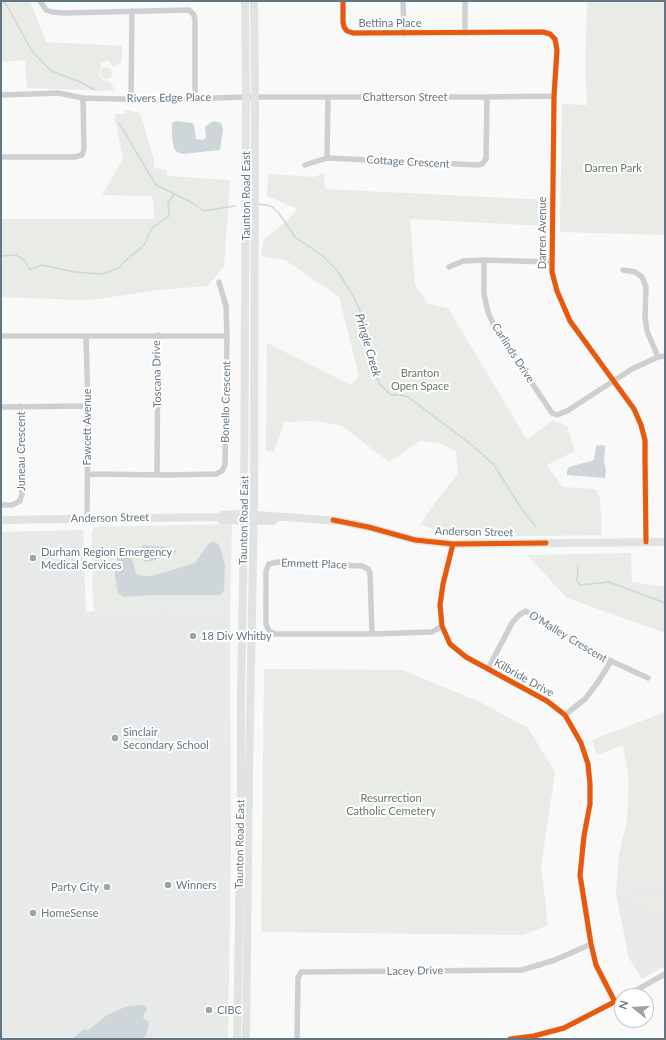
<!DOCTYPE html>
<style>
body{margin:0}
#map{position:relative;width:666px;height:1040px;overflow:hidden;background:#f9f9f9;font-family:Lato,sans-serif}
canvas{display:block}
.frame{position:absolute;inset:0;border:2px solid #657683;pointer-events:none}
.north{position:absolute;left:614px;top:988px;width:40px;height:40px;box-sizing:border-box;background:#fff;border:1px solid #c1c8cd;border-radius:50%;rotate:287deg;font-size:11px;font-weight:700;line-height:16px;text-align:center;color:#657683}
.north::after{content:'';display:block;margin:auto;width:14px;height:18px;background:#99a4ac;clip-path:polygon(50% 0,100% 100%,50% 72%,0 100%)}
</style>
<div id="map">
<canvas width="666" height="1040"></canvas>
<div class="frame"></div>
<div class="north">N</div>
</div>
<script>
const ctx = document.querySelector('canvas').getContext('2d');
ctx.lineJoin = 'round';
function fillPath(path, color) {
  ctx.fillStyle = color;
  ctx.fill(path, 'evenodd');
}
function shape(rows) {
  const path = new Path2D();
  for (const r of rows) {
    if (r.length === 3) {
      path.moveTo(r[0] + r[2], r[1]);
      path.arc(r[0], r[1], r[2], 0, 2 * Math.PI);
      continue;
    }
    path.moveTo(r[0], r[1]);
    for (let i = 2; i < r.length; i += 2) path.lineTo(r[i], r[i + 1]);
  }
  return path;
}
function strokePath(path, color, width, dash) {
  ctx.strokeStyle = color;
  ctx.lineWidth = width;
  ctx.lineCap = dash ? 'butt' : 'round';
  ctx.setLineDash(dash || []);
  ctx.stroke(path);
}
function label(font, color, halo, rows, align = 'center') {
  ctx.font = font + ' Lato,sans-serif';
  ctx.lineWidth = 4;
  ctx.setLineDash([]);
  ctx.textBaseline = 'middle';
  ctx.strokeStyle = halo;
  ctx.fillStyle = color;
  for (const [text, x, y, turn = 0] of rows) {
    ctx.save();
    ctx.translate(x, y);
    ctx.rotate((+turn || 0) * Math.PI / 180);
    ctx.textAlign = isNaN(turn) ? turn : align;
    if (halo) ctx.strokeText(text, 0, 0);
    ctx.fillText(text, 0, 0);
    ctx.restore();
  }
}
fillPath(shape([
 [83,530,86,613,95,610,99,612,230,610,231,846,228,1039,1,1039,1,532],
 [665,880,665,966,642,979,629,958,616,894]
]), '#e8e9e9');
fillPath(shape([
 [1,1,30,1,46,42,122,46,122,62,114,67,107,60,101,63,99,76,103,80,109,81,116,91,27,88,25,60,1,62],
 [585,1,604,1,605,3,609,1,665,1,665,235,560,232,562,104,587,105,585,65,587,5],
 [106,73,6],
 [126,110,140,113,154,159,154,168,166,170,167,176,230,180,224,267,207,286,157,290,99,299,79,300,1,297,1,219,155,219,152,196,102,195,123,159,114,114,124,114],
 [324,173,325,189,547,200,546,226,410,219,415,284,428,304,448,308,527,440,553,420,567,426,575,451,547,465,562,487,596,489,600,499,602,535,462,537,420,525,429,511,458,473,456,451,440,443,420,441,389,462,342,426,314,421,284,422,274,452,266,450,267,343,351,385,359,376,339,297,285,260,261,256,264,239,287,221,297,209,267,196,268,174,314,177],
 [232,524,230,610,99,612,95,610,93,606,92,531,95,527],
 [631,553,632,582,665,587,665,633,567,598,527,555],
 [264,669,403,670,482,703,528,728,555,772,541,867,548,925,523,935,261,932],
 [665,712,665,880,616,894,619,854,627,820,629,780,623,745,597,755,592,740],
 [665,895,665,909,646,913,645,906,635,907,635,910,630,910,629,900]
]), '#e8ebe6');
fillPath(shape([
 [176,121,192,123,194,125,196,139,203,140,206,137,205,127,213,121,221,123,223,129,220,150,182,154,177,152,174,149,172,138,172,123],
 [600,445,605,446,605,449,604,461,606,470,605,478,567,475,567,470,569,467,594,460,596,446],
 [213,542,217,543,220,548,225,565,224,591,220,595,151,595,124,597,118,593,115,577,115,568,117,567,116,563,118,557,131,555,135,558,132,559,136,574,142,576,152,576,195,563,209,543],
 [143,545,165,547,175,550,177,552,152,561,144,562,140,554,140,548],
 [142,1005,145,1006,147,1009,143,1017,144,1019,148,1021,149,1025,146,1035,142,1039,72,1039,83,1030,90,1029,107,1015,125,1007]
]), '#ced6d9');
strokePath(shape([
 [3,1,8,7,32,51,51,71,78,81,95,90],
 [119,123,156,185,189,201,204,211,235,206],
 [259,204,271,206,278,212,295,237,323,256,337,270,354,297,363,318,365,340,379,383,391,395,400,395,408,397,472,445,494,465,521,508,536,527],
 [1,256,16,255,25,261,30,270,42,265,75,272,102,274,119,268,123,263,144,245,152,228,169,216,168,203,174,194],
 [578,567,577,581,580,585,609,582,665,603]
]), '#ced6d9', 1.5);
strokePath(shape([
 [40,1,46,10,52,12,64,13,189,10,194,15,195,20,195,98],
 [343,1,343,22,344,27,347,31,353,33,543,32,550,34,555,39,557,50,554,96,552,272,557,291,570,321,634,409,641,425,645,440,645,458,646,542],
 [403,1,404,34],
 [465,1,465,33],
 [1,95,58,93,83,98,154,100,246,97,487,97,554,96],
 [131,99,132,11],
 [1,157,74,157,82,155,84,149,83,98],
 [327,158,328,97],
 [305,165,327,158,478,165,482,164,486,159,487,97],
 [484,260,484,294,488,312,495,328,552,413,557,415,567,411,632,369,658,357,665,356],
 [449,267,463,261,484,260,551,262],
 [623,270,635,272,642,277,646,287,645,317,647,331,658,357],
 [1,336,227,336],
 [86,336,88,406,87,519],
 [1,407,88,406],
 [88,474,167,475,216,474,222,471,225,465,227,336,226,306,219,282],
 [157,475,158,335],
 [1,505,12,505,20,501,22,494,20,406],
 [453,544,443,584,440,605,442,626,450,644,466,657,547,701,565,715,581,743,588,764,590,784,590,804,584,836,580,875,591,944,596,965,615,1002],
 [372,634,370,573,368,569,362,566,278,562,269,564,266,571,266,624,269,631,275,634,372,634,432,632,442,626],
 [488,669,512,623,519,615,526,611,611,661,648,678],
 [565,715,585,699,598,682,611,661],
 [626,996,665,974],
 [297,1039,298,978,301,972,522,970,555,960,591,944],
 [510,1039,534,1036,564,1028,622,998]
]), '#cecfd0', 5.5);
strokePath(shape([
 [219,517,221,520,273,521,278,517],
 [1,520,219,517,222,515,244,514,339,521,368,527,415,540,453,544,665,542],
 [237,1039,241,806,241,694,244,529,246,97,245,1],
 [246,1039,249,772,254,505,255,97,254,1]
]), '#e1e2e2', 8);
strokePath(shape([
 [343,1,343,22,344,27,347,31,353,33,543,32,550,34,555,39,557,50,554,96,552,272,557,291,570,321,634,409,641,425,645,440,645,458,646,542],
 [333,520,368,527,415,540,453,544,546,543],
 [453,544,443,584,440,605,442,626,450,644,466,657,547,701,565,715,581,743,588,764,590,784,590,804,584,836,580,875,591,944,596,965,615,1002],
 [510,1039,534,1036,564,1028,622,998]
]), '#e8590c', 5);
for (const [x, y, r, color] of [
 [33,558,4,"#99a4ac"],
 [193,636,4,"#99a4ac"],
 [115,738,4,"#99a4ac"],
 [168,885,4,"#99a4ac"],
 [107,887,4,"#99a4ac"],
 [33,913,4,"#99a4ac"],
 [209,1010,4,"#99a4ac"]
]) {
  const dot = new Path2D();
  dot.arc(x, y, r, 0, 2 * Math.PI);
  ctx.fillStyle = color;
  ctx.fill(dot);
  strokePath(dot, '#fff', 1.5);
}
label('11px', '#657683', '#fff', [
 ["Bettina Place",390,23],
 ["Chatterson Street",405,97],
 ["Rivers Edge Place",169,98,-1],
 ["Cottage Crescent",408,162,3],
 ["Taunton Road East",246,196,-90],
 ["Darren Avenue",542,233,-90],
 ["Carlinds Drive",513,353,57],
 ["Toscana Drive",157,374,-91],
 ["Bonello Crescent",226,402,-89],
 ["Fawcett Avenue",87,427,-90],
 ["Juneau Crescent",21,451,-90],
 ["Anderson Street",110,518,-1],
 ["Taunton Road East",244,520,-89],
 ["Anderson Street",474,532,1],
 ["Emmett Place",314,564,2],
 ["O'Malley Crescent",568,637,31],
 ["Kilbride Drive",524,678,29],
 ["Taunton Road East",240,844,-89],
 ["Lacey Drive",415,971,-1]
]);
label('11px', '#687a64', '#fff', [
 ["Darren Park",613,168],
 ["Branton",420,373],
 ["Open Space",420,386],
 ["Resurrection",391,798],
 ["Catholic Cemetery",391,811]
]);
label('11px', '#657683', '#fff', [
 ["Durham Region Emergency",41,552],
 ["Medical Services",41,565],
 ["18 Div Whitby",201,636],
 ["Sinclair",123,732],
 ["Secondary School",123,745],
 ["Winners",176,885],
 ["Party City",99,887,"right"],
 ["HomeSense",41,913],
 ["CIBC",217,1010]
], 'left');
label('italic 12px', '#60757c', '#fff', [
 ["Pringle Creek",368,345,74]
]);
</script>
